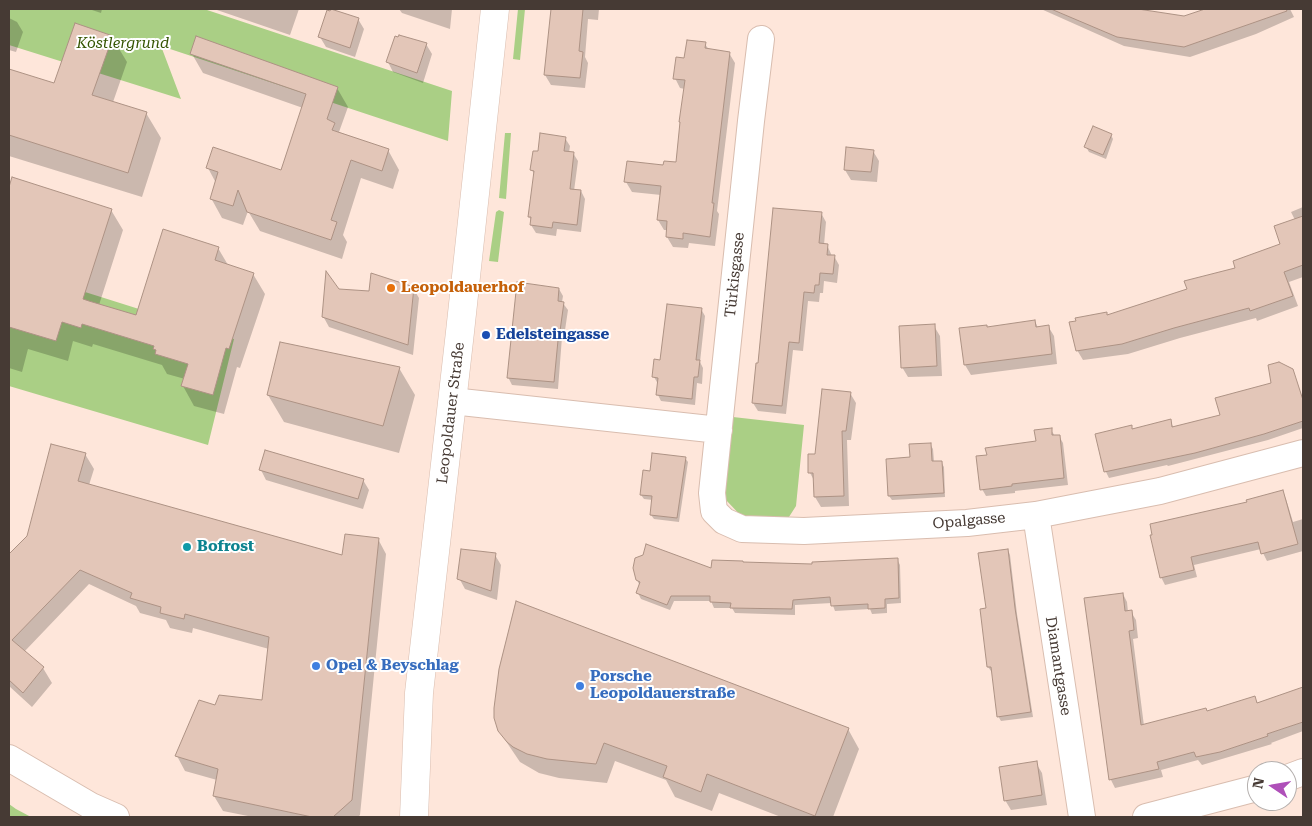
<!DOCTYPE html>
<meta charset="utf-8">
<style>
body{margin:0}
#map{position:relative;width:1312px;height:826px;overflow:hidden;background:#fee6da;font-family:"Roboto Serif",serif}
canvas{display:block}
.frame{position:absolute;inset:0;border:10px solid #463a34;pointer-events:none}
.north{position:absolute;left:1247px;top:761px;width:50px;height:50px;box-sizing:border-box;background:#fff;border:1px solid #b5b0ae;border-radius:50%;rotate:282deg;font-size:14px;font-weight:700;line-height:20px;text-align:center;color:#463a34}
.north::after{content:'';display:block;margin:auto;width:18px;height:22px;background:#af50b9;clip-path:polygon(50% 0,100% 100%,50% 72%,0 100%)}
</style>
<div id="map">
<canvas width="1312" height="826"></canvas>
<div class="frame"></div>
<div class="north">N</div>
</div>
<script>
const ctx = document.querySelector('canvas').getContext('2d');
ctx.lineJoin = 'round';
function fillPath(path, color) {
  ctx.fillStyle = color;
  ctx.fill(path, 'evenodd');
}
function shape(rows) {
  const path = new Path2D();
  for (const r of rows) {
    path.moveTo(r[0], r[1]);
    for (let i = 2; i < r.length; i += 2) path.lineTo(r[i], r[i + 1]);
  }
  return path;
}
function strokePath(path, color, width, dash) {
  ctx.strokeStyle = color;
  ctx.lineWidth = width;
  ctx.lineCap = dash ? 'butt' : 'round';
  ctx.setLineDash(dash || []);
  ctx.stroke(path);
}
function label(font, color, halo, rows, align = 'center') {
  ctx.font = font + ' "Roboto Serif",serif';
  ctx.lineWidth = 4;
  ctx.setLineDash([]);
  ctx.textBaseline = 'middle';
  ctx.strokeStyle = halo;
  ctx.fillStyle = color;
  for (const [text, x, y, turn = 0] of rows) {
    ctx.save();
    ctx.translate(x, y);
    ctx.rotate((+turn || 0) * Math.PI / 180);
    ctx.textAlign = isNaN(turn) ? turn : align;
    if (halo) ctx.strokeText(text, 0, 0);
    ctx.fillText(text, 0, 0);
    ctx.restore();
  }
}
fillPath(shape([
 [9,9,204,9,452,91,448,141,161,46,181,99,9,45],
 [518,9,525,9,520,60,513,59],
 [505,133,511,133,506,199,499,198],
 [499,210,504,212,498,262,489,261,496,212],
 [9,268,234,339,208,445,9,386],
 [733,417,804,425,796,506,787,520,744,519,726,500,726,465],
 [9,804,16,809,31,817,9,817]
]), '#aacf85');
fillPath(shape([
 [89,9,102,9,101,13],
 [214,9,299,9,290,35],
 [399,9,452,9,450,29,402,13],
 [552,9,599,9,598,20,588,19,585,57,588,63,585,88,551,85,545,75],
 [1041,9,1132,9,1184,17,1208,9,1290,9,1294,17,1256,34,1190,57,1124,46],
 [9,18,17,22,23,32,16,52,9,50],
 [358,19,364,29,355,57,326,47,320,37],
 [112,37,127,62,113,102,146,113,161,138,142,197,9,156,9,70,55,84],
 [426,44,432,54,423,83,393,72,388,62],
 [705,44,709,50,729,53,735,63,717,211,719,214,715,246,689,243,688,248,673,247,667,237,668,230,664,230,658,220,661,195,632,192,626,182,677,164,685,89,680,88,675,78,686,59],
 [192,54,337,88,348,107,339,132,388,150,399,170,393,189,361,178,343,235,347,242,342,259,260,231,248,211,243,225,222,218,211,198,216,183,208,168,281,171,303,108,203,73],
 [1111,135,1113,139,1106,159,1089,152,1086,147],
 [565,138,570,146,569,153,573,153,578,161,574,191,581,191,585,199,581,232,557,229,556,236,536,233,531,225,532,221,529,217,535,176,532,170,539,153],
 [873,151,879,161,877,182,851,180,845,170],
 [13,179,111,210,123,230,99,305,136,317,218,248,228,265,253,274,265,294,240,368,237,367,224,414,194,406,183,386,185,379,167,374,162,365,93,344,92,347,73,341,68,361,28,349,22,372,9,368,9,191],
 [1303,207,1303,277,1289,282,1298,306,1257,321,1256,318,1180,338,1128,354,1083,360,1077,350,1108,316,1188,290,1237,269,1282,245,1295,220,1291,212],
 [821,213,826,222,824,245,827,245,832,256,834,256,839,265,837,283,824,281,823,293,820,293,819,302,808,301,803,351,793,350,786,414,758,411,753,403,759,365],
 [413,288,419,298,413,355,329,327,323,316,370,292],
 [559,289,563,296,562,302,568,310,564,337,562,337,558,389,512,385,508,377],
 [701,309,705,316,700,362,703,368,702,384,697,383,695,405,661,401,658,395,658,384,654,377,661,361],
 [1035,321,1038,328,1048,326,1054,336,1057,364,971,375,965,365,987,328],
 [934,326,940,336,942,376,908,377,902,367],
 [399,368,415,395,399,453,284,422,268,395],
 [1292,370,1303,399,1303,428,1268,440,1168,466,1167,465,1109,478,1106,472,1097,435,1131,427,1133,430,1170,421,1174,428,1221,416,1272,384],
 [850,393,856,403,851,440,847,440,849,506,821,507,815,497,815,482,810,473,816,455],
 [1051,430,1055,436,1059,436,1063,443,1068,485,1015,491,1015,493,986,496,982,489,988,456,1037,442],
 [930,444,933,449,934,462,941,462,944,467,945,497,892,500,889,496,911,459],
 [85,454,94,469,89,485,344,556,378,539,386,554,360,815,358,817,253,817,223,811,214,796,217,780,185,771,177,756,216,706,263,702,269,649,193,628,192,633,170,628,166,620,140,613,136,606,89,584,24,652,43,668,52,683,32,707,9,686,9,555,28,537],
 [685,458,688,462,679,522,654,519,651,515,653,500,644,499,641,495],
 [261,470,363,480,369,490,363,509,266,480],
 [1282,491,1286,499,1293,522,1303,519,1303,551,1267,561,1261,549,1194,565,1197,577,1165,585,1161,577,1248,503],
 [1008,550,1010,555,1017,614,1033,717,1001,721,998,716,992,671,991,671,988,667,987,609],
 [495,555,501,565,497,600,465,589,459,578],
 [897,559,900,565,901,603,887,604,887,613,872,614,870,609,835,611,832,603,795,605,795,615,735,613,732,608,714,608,711,601,674,601,670,610,641,599,638,593,640,586,637,580,744,564,813,565],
 [1123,594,1127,602,1128,612,1131,612,1136,620,1138,638,1133,639,1144,726,1207,713,1254,697,1258,704,1303,688,1303,731,1271,743,1272,744,1202,765,1198,760,1161,770,1163,777,1115,788,1111,780,1086,599],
 [848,729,859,749,833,817,781,817,719,793,712,811,675,797,666,780,615,761,607,783,559,778,539,773,520,762,499,731],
 [1036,763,1042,773,1047,805,1011,810,1005,800]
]), '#0003');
const building = shape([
 [331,9,359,18,350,48,318,37,327,10,330,11,331,9],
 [551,9,583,9,579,51,583,52,580,78,544,75,551,9],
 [1051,9,1138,9,1184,16,1205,9,1286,9,1287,11,1184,47,1117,37,1051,9],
 [75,23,113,36,92,95,147,112,128,173,9,135,9,69,54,83,75,23],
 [399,35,427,43,417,73,386,62,395,36,398,37,399,35],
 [196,36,338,87,327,119,335,123,332,130,389,149,382,171,351,160,331,220,337,222,331,240,247,212,238,190,233,206,210,199,218,172,206,168,213,147,281,170,306,94,190,54,196,36],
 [687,40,706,42,705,48,730,52,712,203,714,203,710,237,683,233,683,239,666,237,667,221,657,220,661,186,624,182,627,161,663,165,664,161,676,162,680,122,679,122,685,80,673,79,676,57,684,58,687,40],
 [1093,126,1112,134,1103,155,1084,147,1093,126],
 [540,133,566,137,564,151,574,152,570,189,581,190,577,225,553,222,552,228,530,225,531,217,528,217,534,171,530,170,533,151,538,151,540,133],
 [846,147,874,150,871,172,844,170,846,147],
 [12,177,112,209,83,299,89,301,136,315,163,229,219,247,215,260,254,273,229,349,226,348,213,395,181,386,188,364,155,354,156,350,153,349,154,346,82,324,81,328,62,322,56,341,9,327,9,187,12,177],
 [773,208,822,212,819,243,828,244,827,255,835,255,833,274,820,273,819,285,815,285,814,293,804,292,799,343,789,342,782,406,752,403,756,363,758,363,773,208],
 [1303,216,1303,265,1284,272,1293,296,1250,311,1249,308,1174,328,1122,344,1076,351,1069,322,1076,321,1075,318,1107,312,1107,315,1187,289,1184,281,1235,268,1233,261,1280,244,1274,226,1303,216],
 [326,271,339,289,369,291,371,273,414,287,408,345,322,317,326,271],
 [517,282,559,288,558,301,564,302,560,331,559,330,554,382,507,378,517,282],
 [667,304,702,308,696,360,700,360,698,377,694,377,692,399,656,395,658,378,652,377,654,359,660,360,667,304],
 [1035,320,1036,327,1049,325,1052,354,964,365,959,328,987,325,987,327,1035,320],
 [935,324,937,366,901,368,899,326,935,324],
 [280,342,400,367,383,426,267,395,280,342],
 [1279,362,1293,369,1303,400,1303,421,1264,434,1195,453,1104,472,1095,434,1132,425,1132,429,1171,419,1172,427,1220,415,1215,398,1271,383,1268,365,1279,362],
 [822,389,851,392,846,431,842,431,844,496,814,497,813,473,808,473,808,454,815,454,822,389],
 [1052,428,1052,435,1060,435,1064,478,1012,484,1012,486,980,490,976,456,987,455,985,448,1036,441,1034,430,1052,428],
 [931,443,932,461,942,461,944,493,888,496,886,459,910,457,909,444,931,443],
 [51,444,86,453,78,481,342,555,345,534,379,538,352,800,333,817,312,817,213,796,218,769,175,756,199,700,215,705,219,695,262,700,269,637,185,614,184,619,160,613,161,607,130,598,132,593,80,570,12,640,44,667,23,693,9,680,9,554,27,536,51,444],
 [265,450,364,479,358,499,259,470,265,450],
 [652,453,686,457,677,518,650,515,652,496,640,495,643,470,650,471,652,453],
 [1283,490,1298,544,1261,554,1258,542,1191,557,1194,570,1160,578,1150,535,1152,535,1150,524,1247,502,1246,500,1283,490],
 [646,544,711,568,712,560,743,561,743,562,812,564,812,562,898,558,899,598,885,599,885,608,868,609,868,604,831,606,830,597,793,600,792,609,730,608,731,603,710,602,710,596,671,596,667,605,636,593,640,582,636,580,633,568,635,558,643,555,646,544],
 [461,549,496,553,491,591,457,579,461,549],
 [1008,549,1015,608,1031,712,997,717,991,667,987,667,980,609,986,608,978,553,1008,549],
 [1123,593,1125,611,1132,610,1134,630,1129,631,1141,725,1206,708,1207,711,1255,696,1257,703,1303,687,1303,722,1267,734,1268,736,1220,752,1196,757,1194,752,1157,762,1159,769,1109,780,1084,598,1123,593],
 [516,601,849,728,815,816,707,774,701,792,663,777,667,766,604,743,596,764,547,759,527,754,513,747,507,742,498,731,494,718,494,708,499,669,516,601],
 [1037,761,1042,795,1004,801,999,767,1037,761]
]);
fillPath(building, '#e3c6b8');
strokePath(building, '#ad9284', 1);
const minor = shape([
 [761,39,751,121,712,493,714,511,724,521,742,529,804,531,967,523,1036,515,1160,491,1303,453],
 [452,401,719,430],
 [1036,515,1082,817],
 [9,758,91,806,116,817],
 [1287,778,1303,772],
 [1146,817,1257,788]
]);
const secondary = shape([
 [414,817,419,693,460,332,495,9]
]);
strokePath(minor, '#d9bdaf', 28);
strokePath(secondary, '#d9bdaf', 29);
strokePath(minor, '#fff', 26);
strokePath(secondary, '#fff', 28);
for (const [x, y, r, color] of [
 [391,288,5,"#e8710a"],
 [486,335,5,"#1a4fb4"],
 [187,547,5,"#0f9aa8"],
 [316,666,5,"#3f7fe0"],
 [580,686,5,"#3f7fe0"]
]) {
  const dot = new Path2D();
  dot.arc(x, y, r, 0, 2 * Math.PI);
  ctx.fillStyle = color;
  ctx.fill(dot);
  strokePath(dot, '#fff', 2);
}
label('italic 15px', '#345400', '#fff', [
 ["Köstlergrund",123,44]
]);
label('15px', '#463a34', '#fff', [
 ["Türkisgasse",735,275,-84],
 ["Leopoldauer Straße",451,413,-83],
 ["Opalgasse",969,521,-5],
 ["Diamantgasse",1058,666,81]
]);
label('bold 15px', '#c56008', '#fff', [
 ["Leopoldauerhof",401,288]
], 'left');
label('bold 15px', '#164399', '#fff', [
 ["Edelsteingasse",496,335]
], 'left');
label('bold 15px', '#0d838f', '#fff', [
 ["Bofrost",197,547]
], 'left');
label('bold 15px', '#366cbe', '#fff', [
 ["Opel & Beyschlag",326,666],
 ["Porsche",590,677],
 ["Leopoldauerstraße",590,694]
], 'left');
</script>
